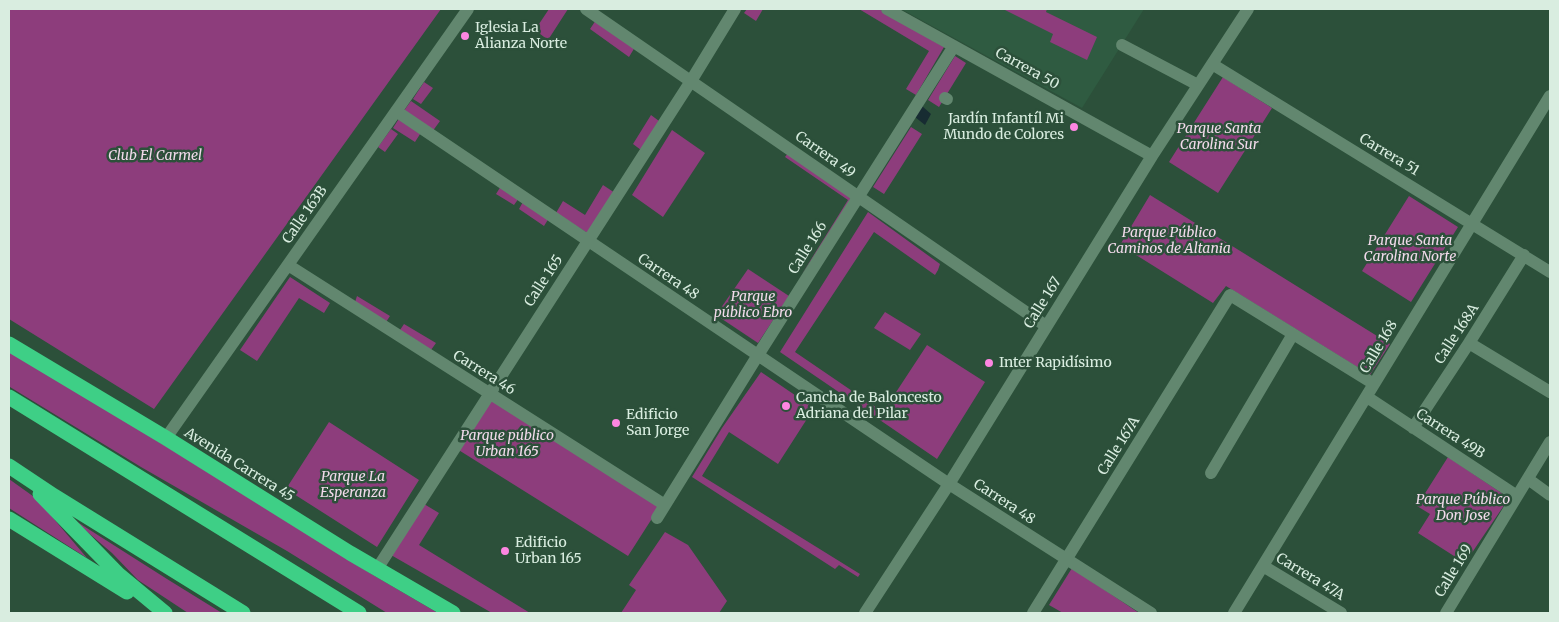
<!DOCTYPE html>
<meta charset="utf-8">
<style>
body{margin:0}
#map{position:relative;width:1559px;height:622px;overflow:hidden;background:#2c503a;font-family:Merriweather,serif}
canvas{display:block}
.frame{position:absolute;inset:0;border:10px solid #d9ede0;pointer-events:none}
</style>
<div id="map">
<canvas width="1559" height="622"></canvas>
<div class="frame"></div>
</div>
<script>
const ctx = document.querySelector('canvas').getContext('2d');
ctx.lineJoin = 'round';
function fillPath(path, color) {
  ctx.fillStyle = color;
  ctx.fill(path, 'evenodd');
}
function shape(rows) {
  const path = new Path2D();
  for (const r of rows) {
    path.moveTo(r[0], r[1]);
    for (let i = 2; i < r.length; i += 2) path.lineTo(r[i], r[i + 1]);
  }
  return path;
}
function strokePath(path, color, width, dash) {
  ctx.strokeStyle = color;
  ctx.lineWidth = width;
  ctx.lineCap = dash ? 'butt' : 'round';
  ctx.setLineDash(dash || []);
  ctx.stroke(path);
}
function label(font, color, halo, rows, align = 'center') {
  ctx.font = font + ' Merriweather,serif';
  ctx.lineWidth = 5;
  ctx.setLineDash([]);
  ctx.textBaseline = 'middle';
  ctx.strokeStyle = halo;
  ctx.fillStyle = color;
  for (const [text, x, y, turn = 0] of rows) {
    ctx.save();
    ctx.translate(x, y);
    ctx.rotate((+turn || 0) * Math.PI / 180);
    ctx.textAlign = isNaN(turn) ? turn : align;
    if (halo) ctx.strokeText(text, 0, 0);
    ctx.fillText(text, 0, 0);
    ctx.restore();
  }
}
fillPath(shape([
 [901,9,1144,9,1082,108]
]), '#2f5b41');
fillPath(shape([
 [9,9,441,9,154,409,9,319],
 [549,9,568,9,548,40,535,30],
 [747,9,763,9,756,21,744,13],
 [859,9,879,9,944,47,916,95,906,89,929,51],
 [1003,9,1047,9,1046,12,1097,37,1087,60,1050,42,1053,34],
 [596,20,635,47,629,57,590,29],
 [955,56,966,63,939,107,928,100],
 [1223,77,1272,108,1218,193,1169,162],
 [424,82,433,88,421,104,413,99],
 [411,101,440,121,432,132,403,112],
 [651,115,659,121,641,150,633,144],
 [400,117,422,131,415,142,393,128],
 [911,127,922,134,884,194,873,187],
 [391,129,398,134,385,152,378,147],
 [672,130,705,153,663,217,632,195],
 [788,153,854,197,802,274,848,200,785,157],
 [603,185,615,193,589,234,556,213,563,201,585,215],
 [501,186,519,198,514,205,496,194],
 [1150,195,1390,344,1370,375,1226,286,1213,303,1120,245],
 [1409,196,1458,227,1411,302,1362,271],
 [524,200,549,218,544,226,519,209],
 [868,212,940,264,938,270,935,275,874,232,795,352,883,412,927,345,985,382,937,459,780,352],
 [748,269,789,296,758,343,716,315],
 [290,277,330,303,324,313,299,298,257,361,240,350],
 [357,296,390,316,386,322,355,302],
 [885,312,921,334,910,350,874,328],
 [404,324,436,343,431,350,400,330],
 [9,350,177,453,373,575,438,613,387,613,287,551,141,467,10,387,9,386],
 [761,372,814,408,778,464,729,432,702,476,860,574,858,577,839,565,835,569,692,477,722,428],
 [491,397,660,506,628,556,457,449],
 [329,422,419,480,377,547,286,489],
 [1448,457,1509,498,1465,563,1418,533,1430,514,1417,506],
 [9,479,37,499,87,558,9,508],
 [424,504,439,513,419,545,530,613,492,613,391,555],
 [71,518,167,579,222,613,188,613,138,580,112,553],
 [665,532,688,545,727,601,719,613,621,613,636,590,629,585],
 [1072,568,1139,613,1063,613,1049,605]
]), '#8d3d7c');
fillPath(shape([
 [922,106,931,114,925,125,915,117]
]), '#172c32');
strokePath(shape([
 [586,9,1046,326],
 [887,9,1152,156],
 [1122,45,1198,85],
 [1212,64,1550,272],
 [945,98,947,99],
 [396,111,949,484,1151,613],
 [288,265,665,505],
 [1469,343,1550,392],
 [1367,397,1517,496],
 [1413,428,1469,343,1524,255],
 [166,438,468,9],
 [1211,473,1293,334],
 [1528,479,1550,495],
 [657,518,758,355,954,46],
 [1263,566,1341,613],
 [377,569,691,81,735,9],
 [865,613,949,484,1152,156,1248,9],
 [1033,613,1230,295,1374,384],
 [1234,613,1550,96],
 [1446,613,1550,442]
]), '#62876f', 12);
strokePath(shape([
 [9,344,166,438,350,553,453,613],
 [9,397,359,613],
 [9,466,54,496,243,613],
 [40,494,118,574,165,613],
 [9,519,127,592]
]), '#3ecf86', 15);
for (const [x, y, r, color] of [
 [465,36,5,"#fd86e1"],
 [1074,127,5,"#fd86e1"],
 [989,363,5,"#fd86e1"],
 [786,406,5,"#fd86e1"],
 [616,423,5,"#fd86e1"],
 [505,551,5,"#fd86e1"]
]) {
  const dot = new Path2D();
  dot.arc(x, y, r, 0, 2 * Math.PI);
  ctx.fillStyle = color;
  ctx.fill(dot);
  strokePath(dot, '#2c503a', 2);
}
label('14px', '#d9ede0', '#2c503a', [
 ["Iglesia La",475,28],
 ["Alianza Norte",475,44],
 ["Jardín Infantíl Mi",1064,119,"right"],
 ["Mundo de Colores",1064,135,"right"],
 ["Inter Rapidísimo",999,363],
 ["Cancha de Baloncesto",796,398],
 ["Adriana del Pilar",796,414],
 ["Edificio",626,415],
 ["San Jorge",626,431],
 ["Edificio",515,543],
 ["Urban 165",515,559]
], 'left');
label('14px', '#d9ede0', '#2c503a', [
 ["Carrera 50",1027,69,29],
 ["Carrera 49",825,155,35],
 ["Carrera 51",1389,155,31],
 ["Calle 163B",305,215,-55],
 ["Calle 166",808,248,-58],
 ["Carrera 48",668,277,34],
 ["Calle 165",544,281,-57],
 ["Calle 167",1043,303,-58],
 ["Calle 168A",1457,334,-57],
 ["Calle 168",1379,347,-59],
 ["Carrera 46",484,373,32],
 ["Carrera 49B",1450,434,33],
 ["Calle 167A",1119,446,-58],
 ["Avenida Carrera 45",239,465,32],
 ["Carrera 48",1004,502,33],
 ["Calle 169",1454,571,-59],
 ["Carrera 47A",1310,577,31]
]);
label('italic 14px', '#f2daeb', '#2c503a', [
 ["Parque Santa",1219,129],
 ["Carolina Sur",1219,145],
 ["Club El Carmel",155,156],
 ["Parque Público",1169,233],
 ["Caminos de Altania",1169,249],
 ["Parque Santa",1410,241],
 ["Carolina Norte",1410,257],
 ["Parque",753,297],
 ["público Ebro",753,313],
 ["Parque público",507,436],
 ["Urban 165",507,452],
 ["Parque La",353,477],
 ["Esperanza",353,493],
 ["Parque Público",1463,500],
 ["Don Jose",1463,516]
]);
</script>
